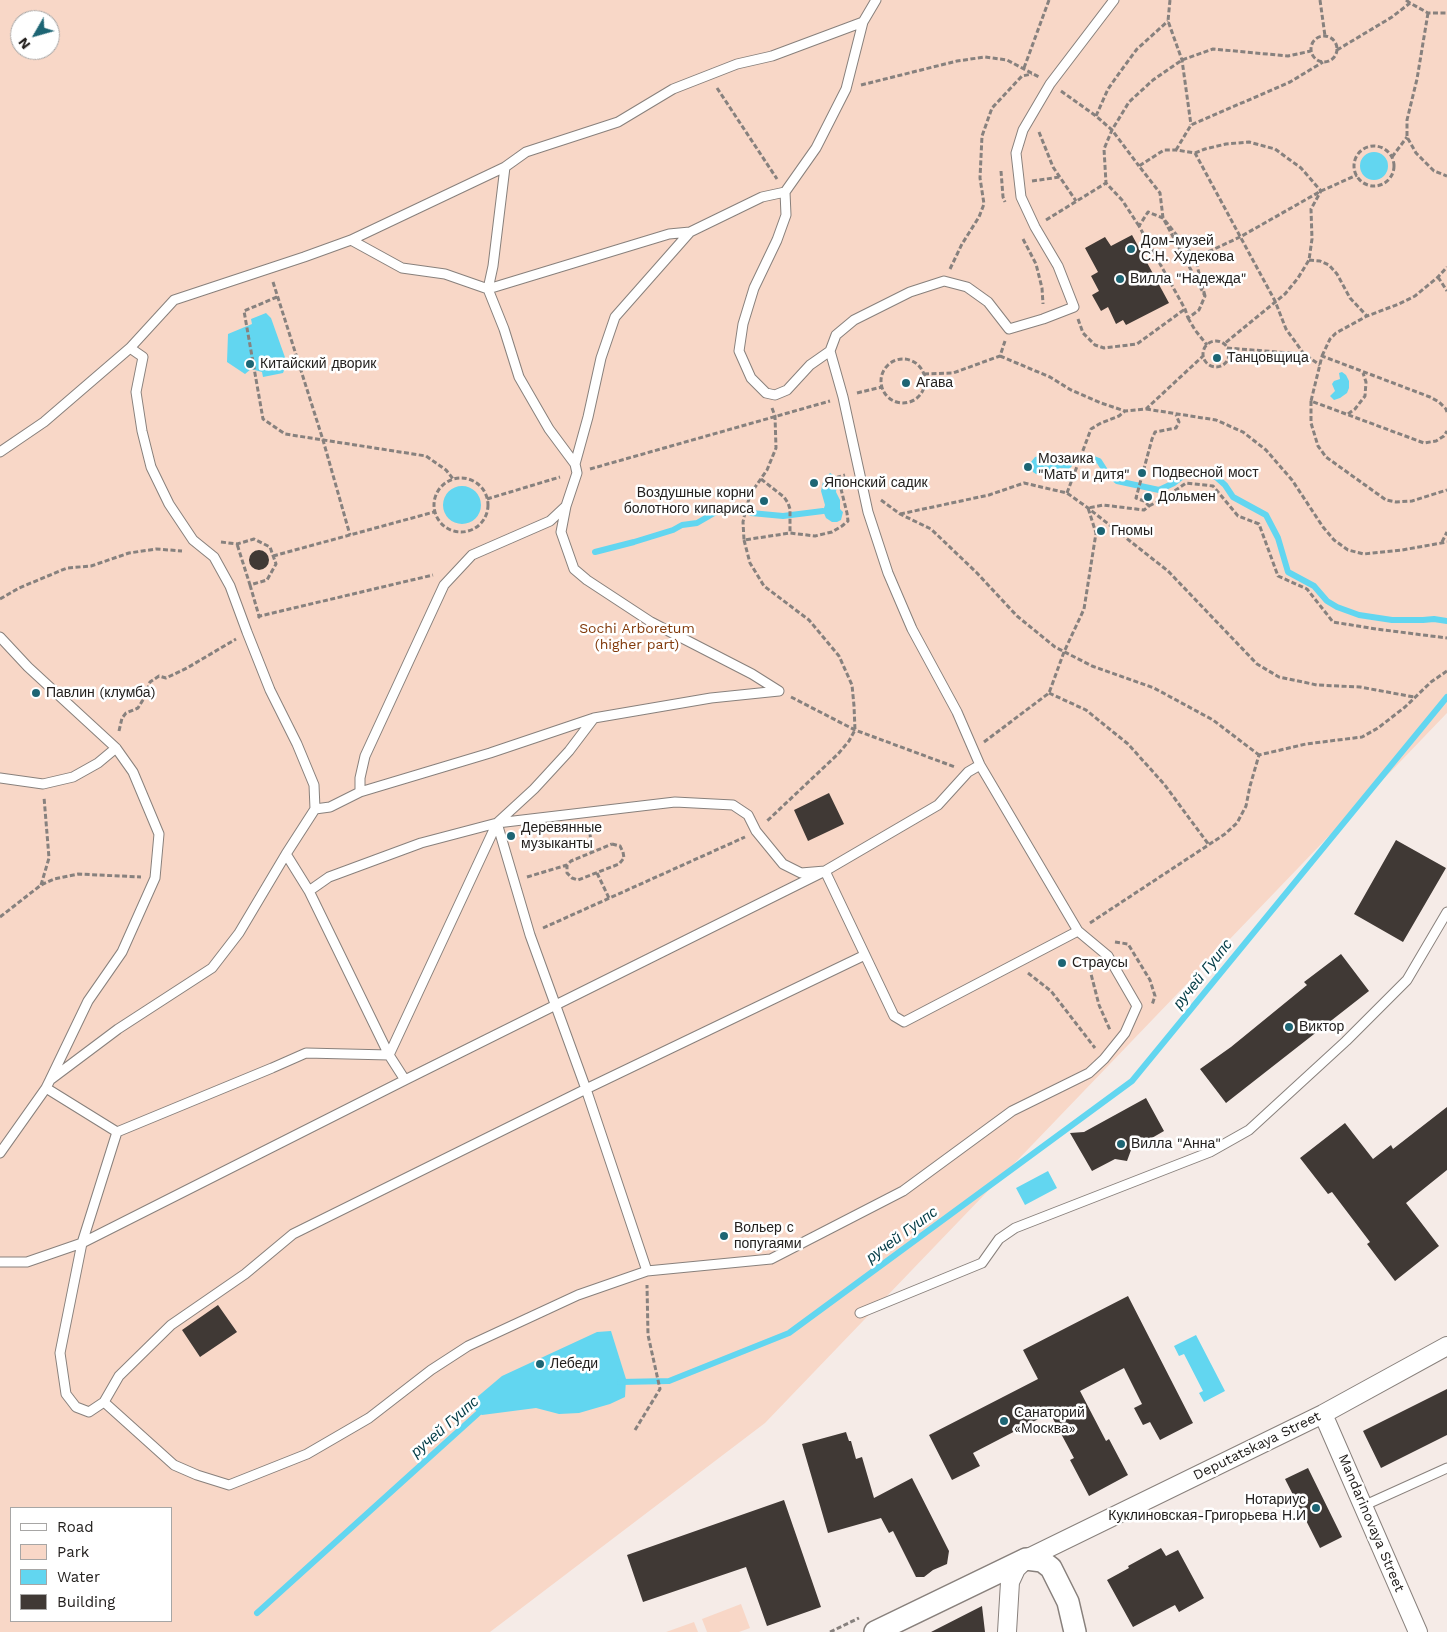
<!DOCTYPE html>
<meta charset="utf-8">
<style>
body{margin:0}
#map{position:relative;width:1447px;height:1632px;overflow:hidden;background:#f5ebe7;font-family:"Work Sans",sans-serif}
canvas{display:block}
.legend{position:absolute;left:10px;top:1507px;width:162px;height:115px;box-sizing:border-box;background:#fff;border:1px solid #a7a6a5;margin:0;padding:6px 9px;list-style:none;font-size:15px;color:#24211f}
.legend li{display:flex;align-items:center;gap:10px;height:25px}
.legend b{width:25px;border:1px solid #a7a6a5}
.north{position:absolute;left:10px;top:10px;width:50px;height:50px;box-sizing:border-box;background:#fff;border:1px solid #a7a6a5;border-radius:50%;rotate:232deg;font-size:14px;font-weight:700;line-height:20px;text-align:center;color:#24211f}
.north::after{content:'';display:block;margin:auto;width:18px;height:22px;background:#1d6574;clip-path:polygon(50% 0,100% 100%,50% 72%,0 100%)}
</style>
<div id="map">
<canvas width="1447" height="1632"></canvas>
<ul class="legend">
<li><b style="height:6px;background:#fff"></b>Road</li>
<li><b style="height:14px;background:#f8d7c7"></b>Park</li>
<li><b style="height:14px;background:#62d6f0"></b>Water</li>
<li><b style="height:14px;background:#403935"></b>Building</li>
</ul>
<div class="north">N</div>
</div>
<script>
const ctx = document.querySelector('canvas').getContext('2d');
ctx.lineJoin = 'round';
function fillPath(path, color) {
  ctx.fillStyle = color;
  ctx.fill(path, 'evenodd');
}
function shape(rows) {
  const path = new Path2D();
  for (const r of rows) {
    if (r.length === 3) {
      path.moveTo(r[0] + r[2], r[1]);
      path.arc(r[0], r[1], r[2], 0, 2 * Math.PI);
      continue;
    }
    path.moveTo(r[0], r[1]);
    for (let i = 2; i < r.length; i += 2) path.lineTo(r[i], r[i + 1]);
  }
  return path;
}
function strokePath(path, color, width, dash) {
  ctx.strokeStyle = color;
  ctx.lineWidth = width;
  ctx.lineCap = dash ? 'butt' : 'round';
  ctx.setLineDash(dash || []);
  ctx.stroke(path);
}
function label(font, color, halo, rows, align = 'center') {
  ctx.font = font + ' "Work Sans",sans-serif';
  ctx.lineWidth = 5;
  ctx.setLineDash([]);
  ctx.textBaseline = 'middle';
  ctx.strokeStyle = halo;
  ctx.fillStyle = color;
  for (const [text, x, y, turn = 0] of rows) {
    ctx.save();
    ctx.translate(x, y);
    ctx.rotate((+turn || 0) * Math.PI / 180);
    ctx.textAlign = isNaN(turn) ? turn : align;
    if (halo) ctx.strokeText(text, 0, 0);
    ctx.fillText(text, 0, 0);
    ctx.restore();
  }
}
fillPath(shape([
 [0,0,1447,0,1447,713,765,1423,490,1632,0,1632],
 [20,20,50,20,50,50,20,50],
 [11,1508,171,1508,171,1621,11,1621],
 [741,1604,750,1628,739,1632,707,1632,702,1619],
 [694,1622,698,1632,666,1632]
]), '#f8d7c7');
fillPath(shape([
 [1374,166,14],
 [266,313,271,318,287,363,283,373,263,377,262,372,251,369,245,374,227,362,228,334,252,324,251,319],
 [1342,372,1346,375,1349,381,1349,388,1347,393,1340,398,1334,400,1330,396,1335,391,1332,384,1334,381,1340,379,1339,373],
 [1050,454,1053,454,1057,458,1065,455,1070,457,1072,466,1069,469,1060,468,1055,473,1051,474,1045,470,1042,473,1036,474,1033,472,1031,462,1035,457,1039,456,1044,458],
 [830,473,835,476,837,484,836,492,840,500,840,509,843,512,841,520,837,522,832,522,826,518,823,511,825,505,821,491,823,482],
 [462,505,19],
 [1048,1171,1057,1188,1025,1205,1016,1188],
 [611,1331,626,1379,625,1397,610,1404,579,1413,559,1414,536,1408,482,1415,474,1409,476,1398,502,1376,597,1332],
 [1196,1335,1225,1391,1204,1402,1199,1393,1203,1391,1184,1354,1179,1356,1174,1346]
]), '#62d6f0');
strokePath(shape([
 [1072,461,1091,458,1099,461,1106,472,1117,481,1159,490,1174,483,1188,472,1201,471,1216,477,1225,485,1233,497,1266,515,1278,538,1288,572,1314,586,1327,601,1337,607,1359,615,1392,620,1423,620,1434,619,1447,621],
 [751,513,783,516,823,511],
 [595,552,634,542,673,530,682,525,697,523,716,512,723,510,734,511],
 [620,1382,669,1381,789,1333,1132,1081,1447,697],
 [257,1613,484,1408]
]), '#62d6f0', 6);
fillPath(shape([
 [1132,235,1169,303,1126,325,1123,320,1116,324,1108,307,1101,311,1092,295,1099,291,1091,276,1098,272,1085,248,1105,237,1111,246],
 [259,560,10],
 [829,793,844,824,808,841,794,810],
 [1396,840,1446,868,1403,942,1354,914],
 [1341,954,1369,991,1226,1103,1200,1069,1231,1047,1307,985,1304,982],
 [1146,1098,1164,1131,1131,1150,1127,1161,1115,1159,1092,1171,1070,1133,1084,1132],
 [1447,1107,1447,1170,1406,1203,1439,1246,1395,1281,1367,1244,1370,1242,1332,1192,1328,1194,1300,1158,1345,1123,1373,1159,1391,1145,1393,1149],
 [1128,1296,1193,1423,1160,1440,1150,1422,1143,1425,1134,1408,1142,1404,1124,1368,1080,1391,1106,1441,1109,1439,1128,1475,1089,1496,1070,1460,1074,1458,1050,1413,973,1453,980,1466,952,1480,929,1435,1038,1379,1023,1350],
 [218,1305,237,1332,200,1357,182,1330],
 [1447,1389,1447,1435,1381,1468,1363,1431],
 [846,1432,849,1441,851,1441,856,1459,862,1457,874,1498,912,1478,949,1551,947,1564,933,1570,924,1577,916,1577,893,1531,889,1533,881,1518,828,1533,802,1444],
 [1308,1468,1342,1537,1320,1548,1285,1479],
 [784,1500,821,1607,767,1626,746,1567,643,1602,627,1555],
 [1161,1548,1166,1556,1178,1550,1204,1598,1179,1612,1175,1605,1133,1627,1107,1580,1129,1568,1128,1566],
 [982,1606,985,1632,931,1632]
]), '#403935');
const service = shape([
 [351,240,505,167],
 [830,351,810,365,787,390,775,395,766,393,751,378,739,351,743,324,754,288,777,240,786,215,785,192,816,148,846,89,863,22],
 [0,452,44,422,130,348,174,300,304,257,351,240,402,268,445,274,488,289,493,266,505,167,526,152,618,122,673,89,737,64,772,56,863,22,876,0],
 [575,464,549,429,519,377,504,329,488,289,669,234,690,232],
 [566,506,561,532,574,569,587,580,651,622,752,674,779,691],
 [0,637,28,667,116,748,133,772,159,834,155,878,122,952,88,1001,50,1080],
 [594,718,569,751,534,789,497,823,530,935,586,1089,647,1271],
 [0,778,43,784,73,777,98,763,116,748],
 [360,792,490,753,594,718,711,698,779,691],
 [315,809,330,807,360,792,360,778,365,756,444,585,472,555,550,521,566,506,577,473,575,464,588,417,601,358,615,317,690,232,762,197,785,192],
 [286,854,309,891,329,877,421,843,497,823,675,802,733,805,748,815,756,831,783,864,801,873,825,871,894,1016,904,1022,1078,931],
 [405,1080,389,1055,497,823],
 [46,1088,117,1132,272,1068,306,1053,389,1055,309,891],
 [117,1132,82,1243,60,1353,66,1394,76,1407,89,1412,104,1402,119,1376,171,1325,245,1274,293,1234,586,1089,865,955],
 [0,1153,46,1088,50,1080,118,1029,212,968,239,933,286,854,315,809,314,785,297,744,270,690,247,632,230,586,214,557,193,540,169,504,151,467,142,431,136,392,143,357,130,348],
 [0,1262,27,1262,82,1243,405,1080,825,871,938,805,968,772,980,765],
 [860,1313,982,1263,999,1239,1015,1228,1210,1152,1249,1130,1346,1041,1407,980,1447,912],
 [104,1402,174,1465,197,1475,229,1485,307,1454,369,1418,431,1370,468,1346,578,1295,647,1271,771,1259,903,1191,1012,1111,1089,1073,1104,1059,1125,1033,1137,1006,1108,956,1078,931,980,765,957,712,912,629,888,573,868,512,843,397,830,351,836,335,854,320,910,292,944,281,967,287,988,302,1009,329,1043,319,1074,307,1058,266,1035,227,1021,197,1016,153,1023,130,1050,84,1114,0],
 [1363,1506,1447,1468]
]);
const minor = shape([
 [1323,1414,1418,1632],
 [1007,1632,1010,1582,1016,1569,1026,1559,1323,1414,1447,1346]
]);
const tertiary = shape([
 [875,1632,1026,1559,1042,1561,1051,1568,1068,1602,1075,1632]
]);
strokePath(service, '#88807c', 11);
strokePath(minor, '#88807c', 20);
strokePath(tertiary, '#88807c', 24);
strokePath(shape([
 [1170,0,1168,21,1182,60,1191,125],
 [1320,0,1325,36],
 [1406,0,1410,3],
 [1428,13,1417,79,1407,120,1407,137,1416,153,1434,171,1447,176],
 [1324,49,13],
 [1337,50,1392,17,1410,3,1428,13,1447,13],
 [1024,68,1049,0],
 [861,85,957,61,985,57,1007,60,1039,77],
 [717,88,777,179],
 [1061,91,1096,116,1112,130,1139,166],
 [1096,116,1108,89,1120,72,1137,49,1168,21],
 [1039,132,1053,167,1076,201],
 [1374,166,20],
 [1176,150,1191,125,1290,82,1323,62],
 [1195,153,1205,149,1226,144,1249,142,1275,149,1301,168,1321,191,1311,209,1312,239,1309,260,1298,278,1285,294,1224,344],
 [1392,157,1407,137],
 [1001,171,1003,197,1005,202],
 [1032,181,1060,177],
 [1046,220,1106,183],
 [1139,226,1122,200,1106,183,1104,149,1112,130,1129,102,1153,80,1182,60,1213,49,1288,56,1311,51],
 [1023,239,1036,264,1042,288,1043,304],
 [1195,258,1240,237,1321,191,1357,175],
 [1309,260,1320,261,1329,265,1337,274,1350,298,1367,316],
 [950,269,962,244,979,217,984,204,980,178,982,136,992,108,1022,76,1032,74],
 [1438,277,1447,291],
 [273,282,323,440,350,535],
 [1205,296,1195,258,1163,218,1148,212,1139,226,1185,309,1188,318,1199,310,1205,296,1163,218,1160,193,1139,166,1164,150,1176,150,1195,153,1275,301,1286,329,1304,354,1320,365],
 [277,297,244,311,263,419,285,434,426,456,446,470,454,480],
 [1188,318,1195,330,1207,345],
 [1078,319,1083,333,1095,345,1104,348,1112,347,1137,344,1185,309],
 [1216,354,13],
 [1227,348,1303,354],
 [1000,356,1050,377,1071,390,1101,403,1125,411,1146,409,1203,356],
 [1322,356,1330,339,1336,333,1367,316,1399,304,1415,296,1438,277,1447,267],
 [903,381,22],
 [924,374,953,373,1000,356,1005,341],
 [857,393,882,387],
 [1311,401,1311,423,1318,446,1326,457,1386,500,1396,502,1412,501,1447,490],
 [772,408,775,416,776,448,767,470,751,493,746,508,743,522,744,540,790,533,815,536,832,532,842,526,848,521,847,513,838,477,845,475],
 [1146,409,1216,420,1243,432,1266,450,1292,480,1323,527,1334,540,1348,550,1364,554,1402,550,1447,542],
 [1447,412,1446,409,1439,402,1430,397,1322,356,1311,401,1424,443,1436,441,1444,436,1447,431],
 [1348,414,1355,409,1365,396,1366,382,1363,373],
 [590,469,830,401],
 [461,505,27],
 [761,479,784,497,788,503,790,509,790,533],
 [1067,493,1091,429,1101,423,1119,416,1125,411],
 [487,499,560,477],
 [881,500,900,514,931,529,977,573,1017,616,1055,647,1092,666,1154,688,1213,720,1259,755],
 [1149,506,1163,499,1186,483,1213,486,1238,516,1259,524,1278,576,1307,589,1333,622,1376,629,1447,638],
 [900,514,989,495,1024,483,1067,493,1088,508,1168,571,1257,664,1279,677,1317,685,1360,687,1414,697],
 [744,540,750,563,764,586,809,620,839,656,852,685,854,706,855,730,849,741,838,754,766,822],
 [221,542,237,544,254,539,270,547,276,564,267,580,250,585,237,544],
 [1442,542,1447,532],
 [273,556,434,512],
 [250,585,259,616],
 [0,599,19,588,67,568,91,566,129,553,156,549,182,551],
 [258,618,260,616,433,575],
 [1049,693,1086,710,1128,744,1164,784,1209,845],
 [791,697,855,730,955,767],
 [119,731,122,718,126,713,138,708,144,698,150,682,159,676,166,678,187,668,236,639],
 [984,742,1049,693,1064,652,1084,609,1096,533,1088,508,1103,505,1144,510,1149,506,1144,501,1136,498,1152,439,1155,432,1176,428,1179,422,1176,415],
 [589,825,592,852],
 [612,844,620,846,623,852,624,858,619,864,578,880,572,878,567,873,567,865,571,861,612,844],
 [597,873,609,898],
 [527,877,567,865],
 [41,885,49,858,44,797],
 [0,917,41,885,54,879,78,874,141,877],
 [1090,923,1225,834,1237,823,1246,806,1250,786,1259,755,1306,744,1362,737,1378,728,1405,707,1431,682,1447,671],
 [543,928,745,837],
 [1115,942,1128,944,1150,980,1155,996,1152,1005],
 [1091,960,1091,974,1099,1005,1110,1030],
 [1028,973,1051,991,1095,1048],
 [635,1430,660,1389,648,1335,647,1285],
 [830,1632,859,1618]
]), '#87817e', 3, [5, 2.5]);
strokePath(service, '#fff', 9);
strokePath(minor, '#fff', 18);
strokePath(tertiary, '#fff', 21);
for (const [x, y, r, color] of [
 [1131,249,5,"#1d6574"],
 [1120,279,5,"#1d6574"],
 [1217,358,5,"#1d6574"],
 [250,364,5,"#1d6574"],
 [906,383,5,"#1d6574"],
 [1028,467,5,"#1d6574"],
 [1142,473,5,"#1d6574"],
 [814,483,5,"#1d6574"],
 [1148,497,5,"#1d6574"],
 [764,501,5,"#1d6574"],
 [1101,531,5,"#1d6574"],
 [36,693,5,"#1d6574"],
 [511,836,5,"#1d6574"],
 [1062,963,5,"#1d6574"],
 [1289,1027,5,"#1d6574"],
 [1121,1144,5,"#1d6574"],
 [724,1236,5,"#1d6574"],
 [540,1364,5,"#1d6574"],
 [1004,1421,5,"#1d6574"],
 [1316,1508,5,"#1d6574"]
]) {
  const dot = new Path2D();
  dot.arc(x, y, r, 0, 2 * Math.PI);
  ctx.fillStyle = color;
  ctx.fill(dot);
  strokePath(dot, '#fff', 2);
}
label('14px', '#24211f', '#fff', [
 ["Дом-музей",1141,241],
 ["С.Н. Худекова",1141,257],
 ["Вилла \"Надежда\"",1130,279],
 ["Танцовщица",1227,358],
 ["Китайский дворик",260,364],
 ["Агава",916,383],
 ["Мозаика",1038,459],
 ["\"Мать и дитя\"",1038,475],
 ["Подвесной мост",1152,473],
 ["Японский садик",824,483],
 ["Воздушные корни",754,493,"right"],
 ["болотного кипариса",754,509,"right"],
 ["Дольмен",1158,497],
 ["Гномы",1111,531],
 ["Павлин (клумба)",46,693],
 ["Деревянные",521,828],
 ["музыканты",521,844],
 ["Страусы",1072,963],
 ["Виктор",1299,1027],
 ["Вилла \"Анна\"",1131,1144],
 ["Вольер с",734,1228],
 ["попугаями",734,1244],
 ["Лебеди",550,1364],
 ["Санаторий",1014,1413],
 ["«Москва»",1014,1429],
 ["Нотариус",1306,1500,"right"],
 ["Куклиновская-Григорьева Н.И",1306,1516,"right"]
], 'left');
label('14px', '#813a0b', '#fff', [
 ["Sochi Arboretum",637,629],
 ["(higher part)",637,645]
]);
label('14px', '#24211f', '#fff', [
 ["Deputatskaya Street",1257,1446,-26],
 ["Mandarinovaya Street",1371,1523,67]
]);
label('italic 15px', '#023b45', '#fff', [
 ["ручей Гуипс",1203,974,-51],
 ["ручей Гуипс",902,1235,-36],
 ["ручей Гуипс",445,1427,-41]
]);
</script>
